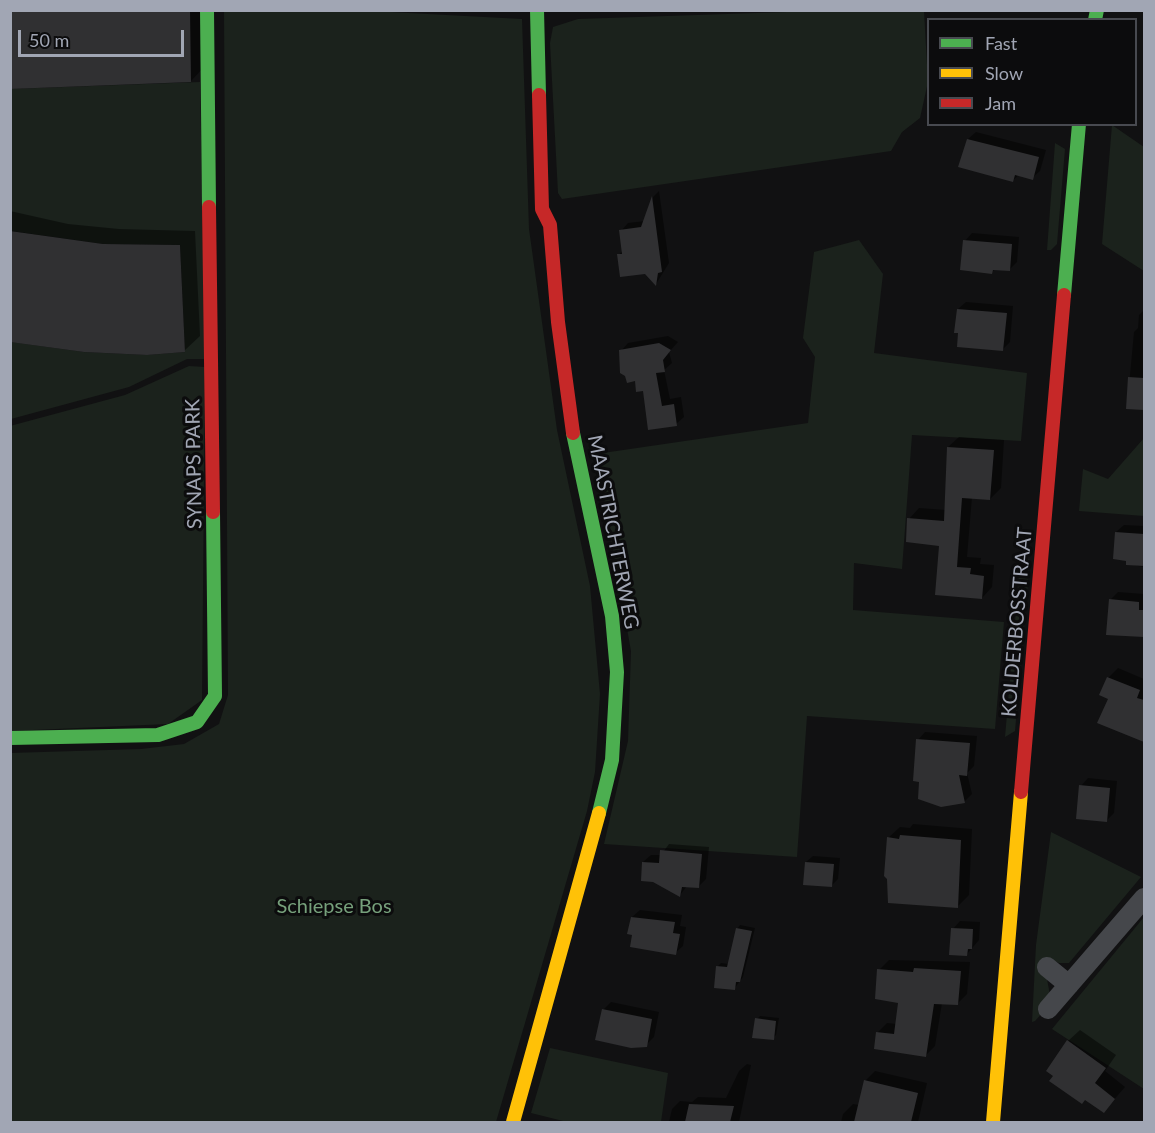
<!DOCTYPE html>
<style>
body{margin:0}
#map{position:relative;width:1155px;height:1133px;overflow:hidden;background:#111112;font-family:Lato,sans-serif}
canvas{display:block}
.frame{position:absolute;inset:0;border:12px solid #a1a6b4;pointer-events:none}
.legend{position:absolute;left:927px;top:18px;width:210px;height:108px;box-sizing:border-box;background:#0c0c0d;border:2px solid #484a50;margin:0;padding:8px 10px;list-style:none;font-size:18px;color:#a1a6b4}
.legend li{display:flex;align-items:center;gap:12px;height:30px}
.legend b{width:30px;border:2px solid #484a50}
.scale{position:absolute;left:18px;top:30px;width:166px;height:27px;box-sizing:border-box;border:3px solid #a1a6b4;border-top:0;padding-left:8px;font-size:18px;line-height:21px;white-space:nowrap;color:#a1a6b4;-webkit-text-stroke:4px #0c0c0d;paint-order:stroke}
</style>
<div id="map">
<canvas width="1155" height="1133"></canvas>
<div class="frame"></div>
<ul class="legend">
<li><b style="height:8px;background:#4caf50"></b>Fast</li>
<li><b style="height:8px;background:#ffc107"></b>Slow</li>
<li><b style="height:8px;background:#c62828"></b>Jam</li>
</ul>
<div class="scale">50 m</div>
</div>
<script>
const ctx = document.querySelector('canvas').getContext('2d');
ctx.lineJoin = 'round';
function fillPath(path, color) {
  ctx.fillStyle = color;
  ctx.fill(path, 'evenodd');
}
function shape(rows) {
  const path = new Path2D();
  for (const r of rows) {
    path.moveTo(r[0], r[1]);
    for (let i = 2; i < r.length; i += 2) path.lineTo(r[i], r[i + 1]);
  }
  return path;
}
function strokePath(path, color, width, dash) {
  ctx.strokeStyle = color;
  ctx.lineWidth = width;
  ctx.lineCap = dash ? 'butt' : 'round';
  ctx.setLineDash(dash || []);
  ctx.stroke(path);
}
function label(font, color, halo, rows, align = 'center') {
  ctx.font = font + ' Lato,sans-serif';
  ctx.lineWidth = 6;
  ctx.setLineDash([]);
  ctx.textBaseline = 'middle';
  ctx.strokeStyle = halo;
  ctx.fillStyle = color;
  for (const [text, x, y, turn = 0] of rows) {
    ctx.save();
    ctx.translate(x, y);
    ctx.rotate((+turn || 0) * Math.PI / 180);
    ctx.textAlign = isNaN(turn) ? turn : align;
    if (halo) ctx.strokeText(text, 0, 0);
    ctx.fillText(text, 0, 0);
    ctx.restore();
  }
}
fillPath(shape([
 [846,10,924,11,928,82,920,118,902,132,891,151,562,199,558,193,550,43,553,27,578,19],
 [224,11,371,11,522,19,529,229,557,430,590,586,600,694,595,772,587,811,496,1122,11,1122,10,753,141,749,184,744,219,724,228,695],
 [200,82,205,359,187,359,129,387,11,419,11,342,84,352,147,355,185,352,180,245,103,244,11,231,10,89],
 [1112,125,1144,147,1144,271,1102,244],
 [1055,143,1065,149,1057,244,1051,250,1047,250],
 [859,240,883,274,874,353,1027,373,1021,441,912,435,902,569,854,563,853,610,1004,622,995,729,807,716,797,857,604,844,628,741,631,651,596,454,808,423,815,357,803,338,814,252],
 [189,366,205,367,202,700,168,724,11,731,10,426,125,395],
 [1144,438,1144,516,1079,511,1083,469,1108,479],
 [1021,553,1030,560,1015,731,1005,737],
 [1051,832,1141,877,1069,963,1059,963,1046,957,1041,968,1046,974,1050,995,1045,1010,1035,1021,1032,1022,1036,945],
 [1144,917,1144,1089,1052,1029],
 [550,1048,668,1073,661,1122,567,1122,531,1113]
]), '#1b221c');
fillPath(shape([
 [10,10,205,10,206,65,191,81],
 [976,132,1046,150,1040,171,1032,178,1019,175,1013,180,968,139],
 [659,191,669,263,656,284,646,273,619,255,623,250,621,231,628,223,645,221,653,197],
 [10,211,68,224,119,229,195,231,200,336,184,351,10,339],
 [972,233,1019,237,1017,262,1009,270,995,269,992,272,965,241],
 [966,302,1013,306,1010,342,1003,349,958,309],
 [1144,310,1144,408,1127,407,1134,332,1138,328,1139,315],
 [668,336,678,342,669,352,672,363,664,370,670,399,681,397,684,417,676,424,636,380,621,351,628,343],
 [959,437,1004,440,1001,488,990,499,972,497,967,557,981,558,980,564,994,565,992,587,982,598,936,594,941,545,909,519,919,508,946,510,948,447],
 [1124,525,1144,526,1144,567,1128,564,1116,532],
 [1118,592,1144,594,1144,636,1108,633,1111,599],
 [1118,668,1144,679,1144,740,1099,722,1110,698,1108,678],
 [925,732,977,736,974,766,967,773,972,794,964,802,918,740],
 [1088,778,1117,781,1114,813,1107,820,1081,786],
 [913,824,972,829,969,895,957,907,888,838,900,827,910,828],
 [669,844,709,847,706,879,699,886,687,886,680,895,643,862,651,855,661,855],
 [813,856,840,858,838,879,831,886,806,862],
 [640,910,682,915,680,926,686,927,683,946,675,953,634,934,632,917],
 [960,921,980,922,979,940,967,954,953,929],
 [740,925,755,928,743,977,734,989,718,966,721,963,729,964,737,929],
 [889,960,970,962,967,994,957,1004,942,1003,935,1046,925,1056,877,1033,887,1023,897,1024,899,1002,879,970],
 [611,1002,659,1012,654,1037,646,1045,603,1010],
 [760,1016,779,1018,776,1035,773,1038,757,1019],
 [1080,1030,1116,1055,1105,1071,1125,1087,1104,1111,1068,1041],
 [747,1064,751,1065,739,1122,669,1122,672,1109,680,1101,692,1102,698,1097,726,1098,739,1071],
 [875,1071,927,1083,918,1122,841,1122,843,1114,853,1104,859,1105,865,1081]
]), '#0007');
fillPath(shape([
 [10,10,190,10,191,82,10,89],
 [967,139,1039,157,1033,180,1015,175,1013,182,958,167],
 [652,196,662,272,658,273,656,286,645,274,620,277,617,254,622,254,619,230,641,227],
 [10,231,103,244,180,245,185,352,147,355,84,352,10,342],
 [963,240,1012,244,1010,271,993,270,992,274,960,270],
 [957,309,1007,313,1003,351,957,347,958,333,954,333],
 [659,343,671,350,663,360,665,372,656,373,662,406,674,404,677,426,648,430,643,391,636,392,635,381,627,383,625,376,620,373,619,350],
 [1128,377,1144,378,1144,410,1126,409],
 [947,447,994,450,990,500,962,498,957,567,971,568,970,574,984,576,982,599,935,595,939,546,906,542,907,518,944,521],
 [1115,532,1144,534,1144,566,1126,565,1126,561,1113,559],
 [1109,599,1139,602,1139,610,1144,610,1144,637,1106,635],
 [1107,677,1140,690,1137,698,1144,700,1144,742,1097,723,1108,699,1099,695],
 [916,739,970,743,967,776,959,775,965,803,941,807,918,799,919,782,913,781],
 [1079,785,1110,788,1107,822,1076,819],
 [900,835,961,840,958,908,888,903,887,879,884,876,887,837,899,839],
 [660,850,702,854,699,888,682,887,680,897,653,882,641,881,642,862,659,863],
 [805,862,834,864,832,887,803,885],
 [631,917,675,922,673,933,680,934,676,955,630,947,632,935,627,934],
 [736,928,752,931,740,982,736,982,735,990,714,988,716,966,727,967],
 [951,928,973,929,972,949,968,949,967,956,949,955],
 [914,968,961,971,958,1005,934,1004,926,1057,874,1049,876,1032,894,1034,898,1003,875,999,877,969,913,972],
 [602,1009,652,1019,647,1047,631,1048,595,1040],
 [755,1018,776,1021,774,1040,752,1038],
 [1067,1040,1106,1068,1095,1083,1115,1099,1104,1113,1085,1100,1082,1104,1049,1081,1053,1076,1046,1071],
 [864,1080,918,1093,911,1122,854,1122],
 [689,1104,734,1106,730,1122,685,1122]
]), '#303032');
strokePath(shape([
 [1047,967,1069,985],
 [1048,1009,1144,898]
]), '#45474b', 20);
strokePath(shape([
 [207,10,209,207],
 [537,10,539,95],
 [1095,20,1097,10],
 [1064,295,1079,124],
 [573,433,612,616,617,672,612,760,599,813],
 [10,738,158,735,197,722,215,696,213,512]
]), '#4caf50', 14);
strokePath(shape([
 [513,1122,599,813],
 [993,1122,1021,792]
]), '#ffc107', 14);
strokePath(shape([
 [539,95,542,209,550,225,558,322,573,433],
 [209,207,213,512],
 [1021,792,1064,295]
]), '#c62828', 14);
label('20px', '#a1a6b4', '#0c0c0d', [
 ["SYNAPS PARK",194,464,-91],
 ["MAASTRICHTERWEG",613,532,79],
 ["KOLDERBOSSTRAAT",1017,622,-85]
]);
label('20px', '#76a07b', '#0c0c0d', [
 ["Schiepse Bos",334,907]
]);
</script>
